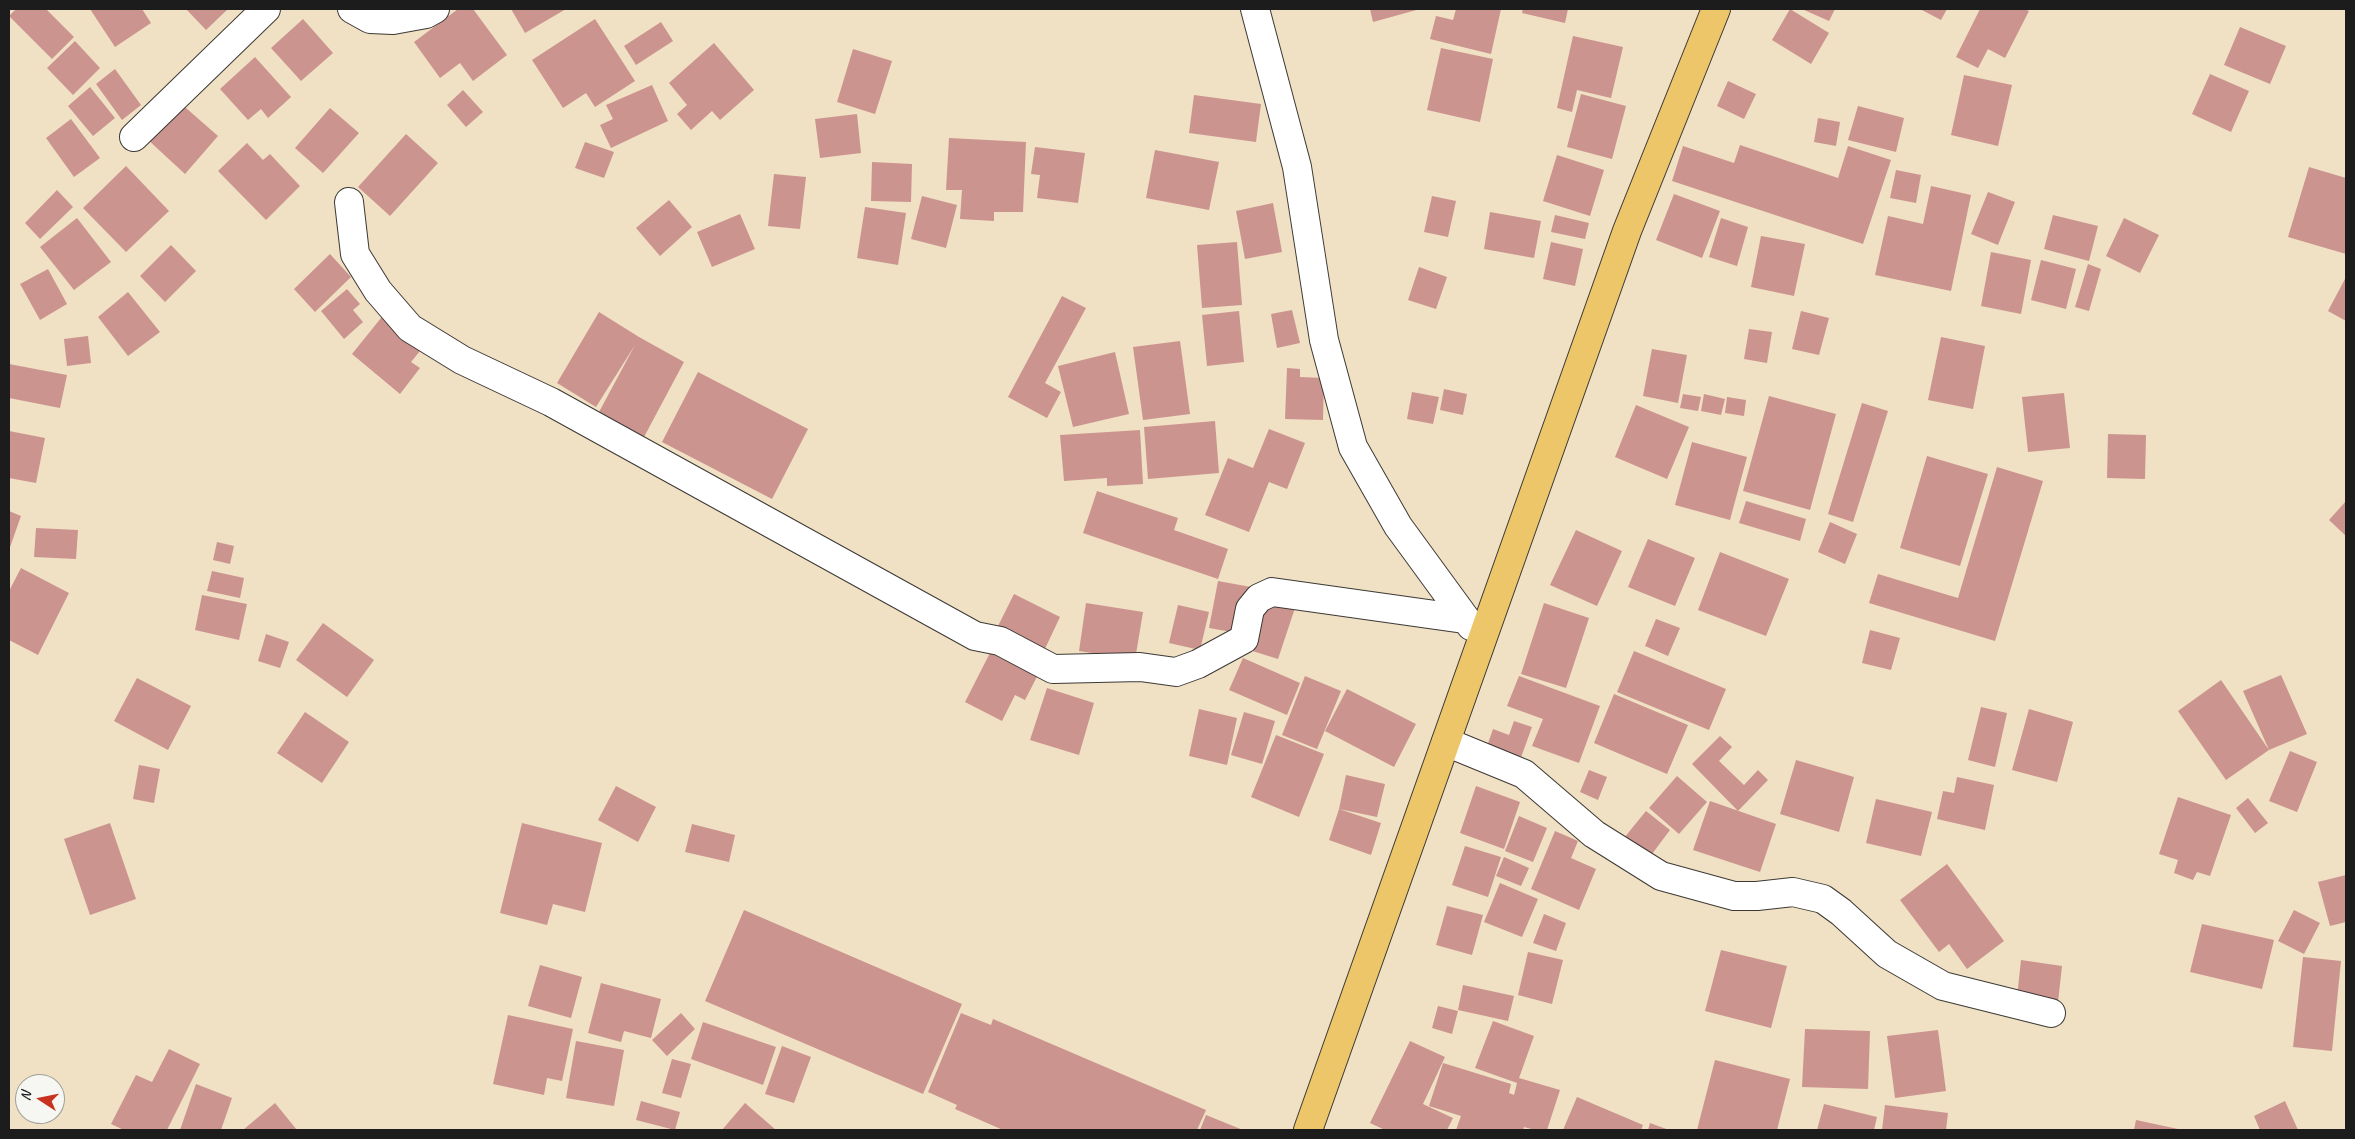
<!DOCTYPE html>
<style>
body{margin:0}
#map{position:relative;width:2355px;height:1139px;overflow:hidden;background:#f0e0c4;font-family:Caveat,sans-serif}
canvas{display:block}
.frame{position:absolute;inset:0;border:10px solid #1c1c1c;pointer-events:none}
.north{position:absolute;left:15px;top:1074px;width:50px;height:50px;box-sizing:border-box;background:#f6f6f2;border:1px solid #9f9f9c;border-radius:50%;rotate:281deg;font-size:14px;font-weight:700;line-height:20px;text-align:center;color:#1c1c1c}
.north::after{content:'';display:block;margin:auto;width:18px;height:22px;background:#c8321e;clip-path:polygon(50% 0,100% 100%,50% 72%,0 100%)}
</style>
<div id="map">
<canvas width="2355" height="1139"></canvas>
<div class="frame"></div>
<div class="north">N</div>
</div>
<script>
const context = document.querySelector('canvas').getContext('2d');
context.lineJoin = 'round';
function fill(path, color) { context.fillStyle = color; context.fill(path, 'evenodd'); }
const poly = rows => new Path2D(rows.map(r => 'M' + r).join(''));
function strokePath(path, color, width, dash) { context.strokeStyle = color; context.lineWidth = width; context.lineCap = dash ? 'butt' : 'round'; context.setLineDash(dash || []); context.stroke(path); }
const building = poly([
 [16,9,46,9,74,37,52,59,9,16],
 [90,9,142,9,151,23,115,47],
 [186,9,228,9,206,30],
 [458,9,473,9,507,55,473,81,460,63,440,78,414,42],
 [511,9,566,9,525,33],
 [1370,9,1420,9,1373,22],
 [1456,9,1501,9,1491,54,1430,39,1436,16,1453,20],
 [1523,9,1568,9,1565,23,1522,13],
 [1790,9,1829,33,1811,64,1772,40],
 [1802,9,1835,9,1829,21],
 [1920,9,1947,9,1941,20],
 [1980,9,2024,9,2029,11,2005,58,1988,49,1978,68,1956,57],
 [303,19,333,53,301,81,271,48],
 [595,19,635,81,595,107,586,93,563,108,532,60],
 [661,22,673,41,636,65,624,46],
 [2240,27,2286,46,2270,84,2224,65],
 [1573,36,1623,47,1611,98,1577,90,1572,112,1557,108],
 [75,41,100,68,73,95,47,68],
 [714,43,754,90,720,120,712,111,691,130,677,114,687,105,669,83],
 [1441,48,1493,59,1480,122,1427,110],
 [853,49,892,61,875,114,837,102],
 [255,57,291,97,268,118,261,109,248,120,220,89],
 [115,69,141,105,122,120,96,84],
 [2210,74,2249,91,2231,132,2192,114],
 [1964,75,2012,85,1998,146,1951,135],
 [1728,81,1756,94,1744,119,1717,106],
 [652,85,668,121,611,148,600,125,613,119,606,105],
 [90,87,115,118,93,136,68,106],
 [463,90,483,112,466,127,447,105],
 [1581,94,1626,106,1612,159,1567,147],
 [1194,95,1261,104,1256,142,1189,133],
 [178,101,218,136,185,174,146,138],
 [1858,106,1904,118,1896,152,1848,140],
 [330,108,359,133,323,173,295,148],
 [857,114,861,153,820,158,815,119],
 [1818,118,1840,122,1836,146,1814,142],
 [71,119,100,158,74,177,46,138],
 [406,134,438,163,390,216,358,187],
 [949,138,1026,142,1023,212,994,212,994,221,960,219,962,190,946,190],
 [585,142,614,152,604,178,575,168],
 [247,143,263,160,270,154,300,186,266,220,218,171],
 [1740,145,1838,178,1848,146,1891,160,1863,244,1672,181,1683,146,1734,163],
 [1035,147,1085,153,1078,203,1037,198,1040,175,1031,174],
 [1155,150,1219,162,1209,210,1146,198],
 [1557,155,1604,170,1590,216,1543,201],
 [872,162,912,164,911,202,871,201],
 [126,166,169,211,126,252,83,208],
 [2309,167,2346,178,2346,254,2288,237],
 [1896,170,1921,175,1916,203,1890,198],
 [774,174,806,177,800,229,768,226],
 [1931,186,1971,195,1951,291,1875,275,1888,216,1923,224],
 [57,190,73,207,40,239,25,223],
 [1988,192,2015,202,1998,245,1971,234],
 [1674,194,1720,211,1702,258,1656,240],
 [922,196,957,205,946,248,911,239],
 [1432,196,1456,201,1448,237,1424,232],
 [669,200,692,227,660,256,636,228],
 [1273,203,1282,252,1245,259,1236,211],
 [865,207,906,213,898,265,857,258],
 [1490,212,1541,221,1534,258,1484,249],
 [740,214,755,249,712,267,697,232],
 [1555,215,1589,223,1585,239,1551,232],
 [2053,215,2098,226,2089,261,2044,249],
 [77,218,111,262,74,290,40,247],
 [1721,218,1748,227,1737,266,1709,257],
 [2124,218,2159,235,2140,273,2106,256],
 [1761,236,1805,244,1794,296,1751,287],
 [1237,242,1242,305,1202,308,1197,245],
 [1551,242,1583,249,1575,286,1543,279],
 [171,245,196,271,165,302,140,276],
 [1991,252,2031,260,2021,314,1981,306],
 [330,254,351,277,315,312,294,289],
 [2041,260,2076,269,2066,309,2031,300],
 [2088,264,2101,269,2089,311,2075,307],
 [1419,267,1447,277,1436,309,1408,300],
 [48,269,67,304,40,320,20,284],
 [2346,277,2346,321,2328,311],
 [347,289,360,304,353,310,363,322,344,339,321,311],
 [128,292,160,332,128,356,98,317],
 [1062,296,1086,308,1045,383,1061,392,1047,418,1008,397],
 [1292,310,1300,343,1277,348,1271,314],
 [1239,311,1244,362,1207,366,1202,315],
 [1801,311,1829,318,1819,355,1792,349],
 [599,312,639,337,684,362,644,437,599,412,635,345,596,407,557,383],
 [385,313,424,346,411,362,420,368,400,394,352,354],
 [1749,329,1772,332,1767,363,1744,359],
 [88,336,91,363,67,366,64,339],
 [1941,337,1985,346,1973,409,1928,400],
 [1180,341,1190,414,1143,420,1133,347],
 [1652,349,1687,355,1678,403,1643,396],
 [1115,352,1129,414,1073,427,1058,366],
 [9,364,67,375,60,408,9,398],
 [1287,368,1300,369,1300,377,1324,378,1323,420,1285,419],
 [698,372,808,429,772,499,662,442],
 [1444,389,1467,394,1463,415,1440,410],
 [1412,392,1439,397,1433,424,1407,419],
 [2064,393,2070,448,2028,452,2022,397],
 [1683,394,1701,397,1698,411,1680,408],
 [1704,394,1725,399,1721,415,1701,411],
 [1769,396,1836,414,1810,510,1743,491],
 [1727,397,1746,400,1744,416,1725,413],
 [1862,403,1888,411,1853,522,1828,514],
 [1636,405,1689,427,1667,479,1615,457],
 [1215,421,1219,473,1148,479,1144,427],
 [1269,429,1305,443,1287,489,1269,482,1249,532,1205,515,1228,458,1253,468],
 [1140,430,1143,484,1107,486,1107,478,1064,481,1060,435],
 [9,431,45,438,36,483,9,478],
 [2108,434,2146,435,2145,479,2107,478],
 [1692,442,1747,457,1730,520,1675,505],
 [1927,456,1988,474,1960,566,1900,548],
 [1997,467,2043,481,1995,641,1869,603,1878,574,1958,598],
 [1097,491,1178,518,1174,530,1228,549,1218,579,1083,533],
 [1746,501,1806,519,1800,541,1739,523],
 [2346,501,2346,536,2329,520],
 [9,511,21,516,9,550],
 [1830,522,1857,534,1845,564,1818,552],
 [36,528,78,530,76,559,34,557],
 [1576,530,1622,551,1597,606,1550,585],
 [1648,539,1695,558,1675,606,1628,587],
 [217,542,234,546,230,564,213,560],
 [1720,552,1789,579,1766,636,1698,610],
 [21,568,69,593,38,655,9,640,9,591],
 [212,571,244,578,240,598,207,591],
 [1218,581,1251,587,1243,634,1209,628],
 [1014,594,1060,617,1043,653,996,630],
 [202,595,247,604,239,640,195,630],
 [1263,598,1295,608,1278,659,1246,649],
 [1086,603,1143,612,1135,660,1079,651],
 [1544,603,1589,618,1566,688,1521,674],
 [1178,605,1209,612,1200,650,1169,643],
 [1656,619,1680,628,1668,656,1645,646],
 [323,623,374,660,347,697,296,660],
 [1870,630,1900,638,1891,670,1862,663],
 [266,634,289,642,280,668,258,661],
 [994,645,1041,669,1025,700,1015,695,1002,721,965,702],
 [1634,651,1726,689,1709,730,1617,692],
 [1243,658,1300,683,1287,715,1229,690],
 [2281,675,2307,734,2269,750,2243,691],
 [1305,676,1341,691,1317,749,1282,735],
 [1519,676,1600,706,1579,763,1532,746,1543,719,1507,706],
 [137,678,191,706,168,750,114,721],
 [2221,680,2269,750,2226,780,2178,711],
 [1047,688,1094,703,1079,755,1030,740],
 [1347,689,1416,724,1394,767,1325,731],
 [1614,694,1688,725,1667,774,1594,743],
 [1981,707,2007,713,1995,767,1968,760],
 [1199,709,1237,718,1227,765,1189,756],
 [2029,709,2073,722,2057,782,2012,770],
 [305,712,349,742,322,783,277,753],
 [1244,712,1275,721,1262,764,1231,755],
 [1514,721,1532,727,1519,763,1486,749,1493,729,1509,735],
 [1276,735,1324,754,1299,817,1251,797],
 [1720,736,1732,747,1719,761,1744,785,1758,770,1768,780,1738,811,1692,764],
 [2290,751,2317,762,2297,812,2269,801],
 [1796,760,1854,777,1839,832,1780,814],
 [139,765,160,769,154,803,133,799],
 [1589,770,1607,777,1598,800,1580,792],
 [1346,775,1385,784,1377,817,1339,809,1381,823,1371,855,1329,840,1339,809],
 [1677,776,1707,802,1679,834,1649,808],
 [1957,777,1994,785,1985,830,1937,819,1943,791,1954,793],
 [616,786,656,807,638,842,598,820],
 [1476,786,1520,802,1504,849,1460,833],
 [2178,797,2231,815,2210,876,2197,872,2193,880,2174,873,2178,860,2159,854],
 [2248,798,2268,823,2255,833,2236,808],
 [1876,799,1932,812,1921,856,1866,843],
 [1710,801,1776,824,1760,872,1693,850],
 [1646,811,1670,830,1649,858,1624,838],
 [1519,816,1547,828,1533,862,1505,851],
 [110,823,136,899,90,915,64,839],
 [522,823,602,843,585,912,553,904,547,925,500,913],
 [692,824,735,835,729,862,685,852],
 [1555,831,1578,841,1571,858,1596,869,1579,910,1531,889],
 [1465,846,1501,857,1488,897,1452,885],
 [1504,857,1529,868,1521,886,1496,876],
 [1947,864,2004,941,1967,969,1949,944,1939,952,1900,900],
 [2346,875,2346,922,2330,926,2318,882],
 [1500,883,1538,899,1522,937,1484,922],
 [1447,906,1483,915,1472,955,1436,945],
 [744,910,962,1004,923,1094,705,1001],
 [2294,910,2320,923,2304,954,2278,941],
 [1544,914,1566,923,1556,951,1533,943],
 [2202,924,2274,940,2262,989,2190,972],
 [1721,950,1787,966,1771,1028,1705,1011],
 [1528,952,1563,960,1552,1004,1518,995],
 [2303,957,2341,961,2332,1051,2293,1047],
 [2021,960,2062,966,2058,1002,2017,997],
 [540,965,582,977,571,1018,528,1006],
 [601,983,661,999,651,1038,624,1031,621,1042,588,1033],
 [1463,985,1514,996,1508,1021,1458,1010],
 [1438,1006,1458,1011,1452,1034,1432,1028],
 [681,1013,695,1029,667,1056,652,1040],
 [961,1013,991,1025,993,1019,1206,1110,1197,1130,1003,1130,955,1109,957,1105,928,1092],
 [508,1015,573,1029,562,1081,547,1078,544,1095,493,1084],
 [1493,1021,1534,1036,1519,1078,1560,1090,1547,1130,1535,1130,1524,1127,1523,1130,1456,1130,1461,1116,1429,1106,1443,1063,1511,1084,1509,1093,1514,1095,1517,1083,1475,1068],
 [703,1022,776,1047,763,1085,691,1059],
 [1805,1029,1870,1031,1868,1089,1802,1087],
 [1938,1030,1946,1091,1895,1098,1887,1036],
 [576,1041,624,1050,614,1106,566,1098],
 [1410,1041,1445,1057,1423,1104,1453,1118,1447,1130,1385,1130,1370,1123],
 [782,1046,811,1057,794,1103,765,1094],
 [169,1049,200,1064,167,1130,124,1130,111,1124,136,1075,152,1082],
 [672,1059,691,1064,681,1098,662,1093],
 [1715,1060,1790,1079,1777,1130,1697,1130],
 [196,1084,232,1098,221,1130,180,1130],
 [1577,1097,1643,1125,1641,1130,1563,1130],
 [641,1101,680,1112,675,1130,636,1120],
 [2285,1101,2298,1130,2260,1130,2254,1116],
 [275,1103,297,1130,243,1130],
 [745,1103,776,1130,722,1130],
 [1824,1104,1877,1117,1874,1130,1817,1130],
 [1885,1105,1948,1113,1946,1130,1882,1130],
 [1206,1115,1243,1130,1200,1130],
 [2136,1120,2178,1129,2178,1130,2134,1130],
 [1650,1123,1669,1130,1648,1130]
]);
const street = poly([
 [352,9,370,19,393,20,426,14,435,9],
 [1255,9,1297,167,1324,340,1353,447,1398,526,1471,626],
 [134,137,266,9],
 [349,202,355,254,378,291,410,328,462,360,551,402,975,636,1000,641,1053,669,1140,667,1176,672,1198,664,1244,639,1250,609,1259,598,1272,592,1464,619],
 [1446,742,1524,774,1594,834,1661,876,1734,896,1757,896,1793,892,1823,899,1841,912,1887,954,1943,986,2051,1013]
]);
const primary = poly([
 [1308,1130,1627,231,1716,9]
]);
fill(building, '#cc948f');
strokePath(street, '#3c3935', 30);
strokePath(primary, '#3c3935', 30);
strokePath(street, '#fff', 28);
strokePath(primary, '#ecc669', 28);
</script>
